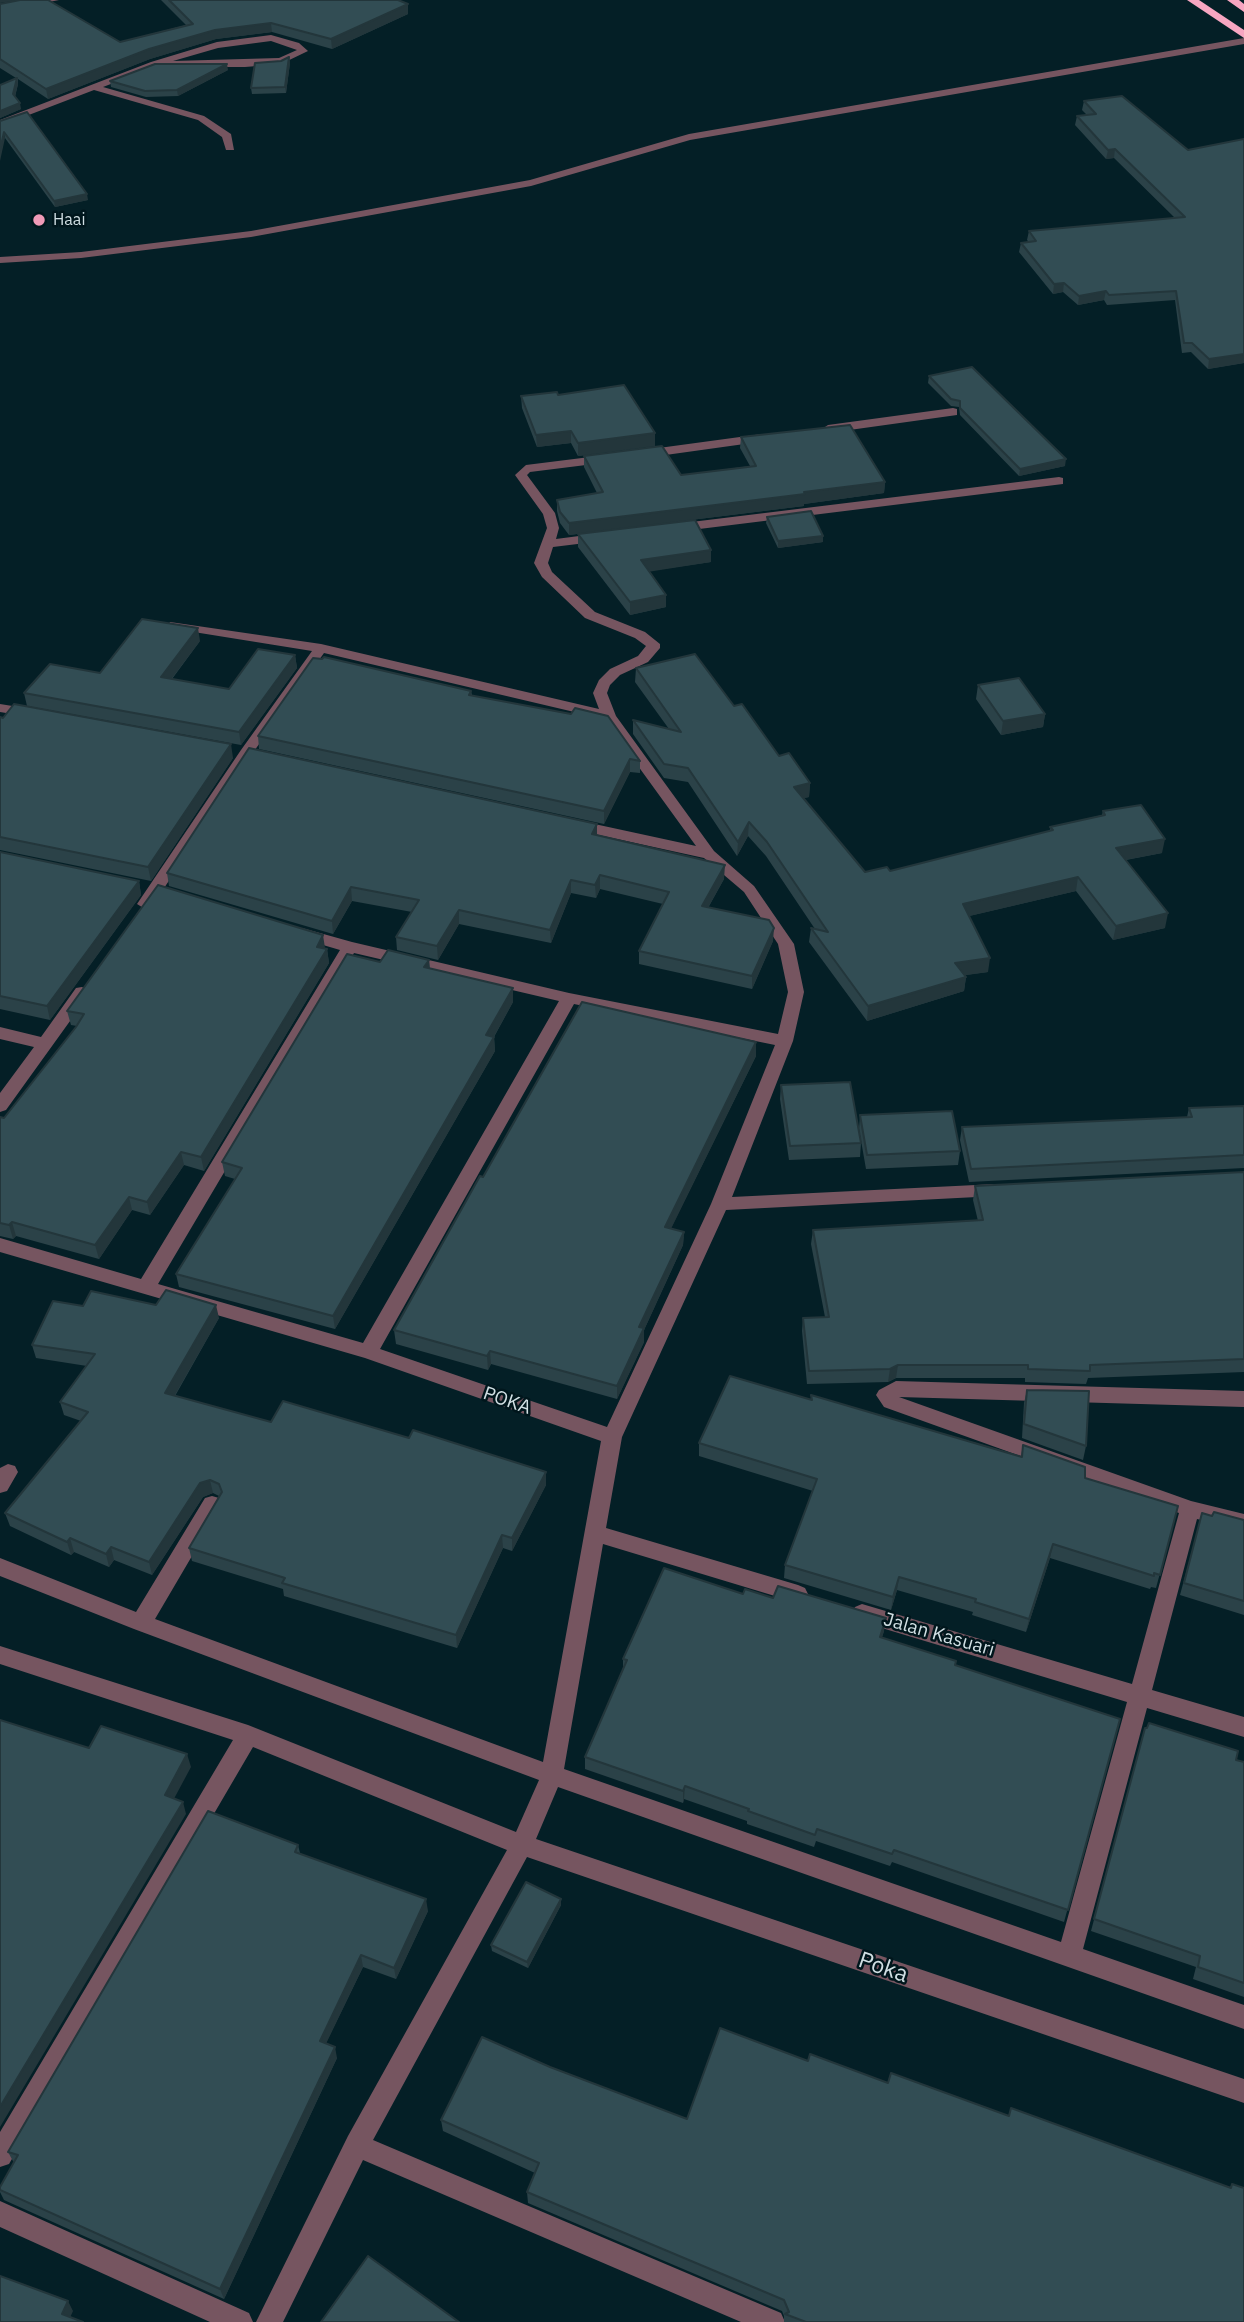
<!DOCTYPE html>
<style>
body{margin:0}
canvas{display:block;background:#041f26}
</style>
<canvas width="1244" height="2322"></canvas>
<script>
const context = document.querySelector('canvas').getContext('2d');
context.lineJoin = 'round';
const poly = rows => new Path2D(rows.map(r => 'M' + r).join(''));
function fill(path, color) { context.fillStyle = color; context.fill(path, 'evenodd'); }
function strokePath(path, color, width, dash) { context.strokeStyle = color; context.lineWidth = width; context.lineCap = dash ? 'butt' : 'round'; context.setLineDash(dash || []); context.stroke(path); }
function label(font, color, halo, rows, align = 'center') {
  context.font = font + ' "IBM Plex Sans",sans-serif'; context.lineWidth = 5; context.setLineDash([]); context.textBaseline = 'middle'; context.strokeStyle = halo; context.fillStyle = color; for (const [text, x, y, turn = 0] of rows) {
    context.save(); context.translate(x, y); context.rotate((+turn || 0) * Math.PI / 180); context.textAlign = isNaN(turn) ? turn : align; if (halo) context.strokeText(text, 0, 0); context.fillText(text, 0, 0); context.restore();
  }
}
const minor = poly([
 [38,0,59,0,0,12,0,6,38,0],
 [271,35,299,43,308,51,281,64,245,67,155,67,103,87,204,116,231,134,234,150,226,150,222,137,198,120,94,90,0,126,0,120,151,62,217,42,271,35],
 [271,41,297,50,279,58,173,61,218,48,271,41],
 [1244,38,1244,44,690,140,531,186,251,237,81,258,0,263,0,257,81,252,251,231,530,180,689,134,1244,38],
 [953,408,957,409,957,415,828,433,822,429,828,425,953,408],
 [762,434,766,435,766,441,644,458,638,454,644,450,762,434],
 [606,455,612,459,610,462,530,472,527,475,555,513,559,528,556,539,602,533,608,537,602,541,553,547,548,563,552,572,595,612,645,632,660,644,660,648,648,662,620,675,610,685,607,693,616,716,714,851,754,886,794,944,804,992,793,1041,732,1197,996,1184,1002,1185,1005,1190,1002,1195,996,1196,726,1210,622,1437,606,1528,798,1585,805,1588,808,1594,805,1600,798,1603,603,1544,564,1769,1061,1942,1127,1702,862,1622,855,1619,852,1613,855,1607,862,1604,1132,1684,1179,1513,884,1407,876,1395,879,1390,896,1381,1244,1391,1244,1407,899,1397,1191,1501,1244,1514,1244,1530,1197,1519,1152,1690,1244,1717,1244,1737,1147,1708,1083,1949,1244,2005,1244,2029,558,1787,536,1839,1244,2079,1244,2103,527,1857,373,2140,781,2313,785,2322,741,2322,363,2160,283,2322,256,2322,348,2136,507,1850,253,1747,9,2164,0,2167,0,2132,233,1740,0,1664,0,1646,248,1725,516,1832,539,1780,134,1629,0,1576,0,1558,136,1612,205,1498,212,1496,219,1498,222,1504,219,1510,155,1619,543,1762,601,1441,365,1358,0,1252,0,1238,141,1279,340,950,296,937,294,933,296,929,302,928,352,942,569,993,778,1034,788,992,778,944,744,892,704,858,576,830,568,825,576,820,696,846,604,719,324,653,252,754,151,908,145,909,137,904,241,750,312,651,175,629,168,625,170,622,321,644,599,709,593,693,599,680,610,669,638,656,646,646,635,638,585,618,542,577,534,563,547,528,543,514,515,475,526,465,606,455],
 [354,953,559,1001,363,1343,158,1284,354,953],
 [574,1004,775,1045,711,1204,607,1427,380,1349,574,1004],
 [1059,477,1063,478,1063,484,675,532,669,528,675,524,1059,477],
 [0,704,31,709,38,713,31,717,0,712,0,704],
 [82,987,90,992,88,996,6,1110,0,1112,0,1093,34,1047,0,1039,0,1027,41,1037,76,988,82,987],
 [8,1464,15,1466,18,1472,7,1491,0,1493,0,1468,8,1464],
 [0,2201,249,2313,253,2322,210,2322,0,2227,0,2201]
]);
const highway = poly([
 [1187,0,1199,0,1244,30,1244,38,1187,0],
 [1227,0,1239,0,1244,4,1244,12,1227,0]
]);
const wall = poly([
 [161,0,398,0,408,4,408,14,332,49,272,32,216,39,150,59,48,99,18,79,18,84,15,97,21,109,0,118,0,85,16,78,0,68,0,4,120,42,186,25],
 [289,57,290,63,286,93,252,94,251,88,281,61],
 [228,70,178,96,146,97,111,87,110,81],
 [1084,101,1188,150,1244,363,1208,369,1191,352,1182,353,1175,300,1107,305,1104,300,1078,305,1063,292,1053,294,1019,252,1021,243,1029,242,1027,240,1029,231,1175,218,1114,158,1106,159,1075,125,1077,116,1087,115,1082,110],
 [0,121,88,200,55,207,5,138],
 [929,376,1065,466,1019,476,960,415,959,407,951,406,928,383],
 [558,395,655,433,655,446,578,456,571,443,537,447,522,408,521,396],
 [741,437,885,482,884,493,804,504,804,506,569,535,560,523,557,511,557,500,597,493,584,467,584,456,681,475,750,466,740,448],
 [767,517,823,542,778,548,766,523],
 [578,534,711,550,711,562,649,571,666,607,630,615,578,547],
 [200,641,172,679,229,689,295,655,297,668,241,745,27,706,24,693,100,673],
 [636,668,734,706,779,756,810,783,809,797,804,798,865,872,890,871,1050,831,1050,827,1102,815,1103,811,1162,853,1126,860,1165,928,1113,940,1076,891,969,916,988,972,965,975,966,977,964,991,867,1021,809,942,811,928,815,929,766,856,748,836,737,856,688,782,664,778,633,734,633,720,669,729,635,682],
 [978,685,1045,714,1043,727,1001,735,976,699],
 [471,691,472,695,640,761,640,773,630,772,604,824,259,749,258,736],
 [0,717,233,758,151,881,0,850],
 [597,836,724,879,708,908,773,941,752,989,639,964,639,951,663,904,600,889,596,898,571,893,551,943,459,924,438,960,397,950,396,937,412,912,352,901,333,934,169,886,167,873],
 [0,852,139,881,141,895,50,1020,0,1009],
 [325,949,327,949,329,963,204,1171,184,1165,150,1215,132,1210,99,1259,16,1236,13,1239,0,1236,0,1117,4,1118,77,1026,71,1025,67,1011],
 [429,960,430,969,513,988,513,1002,494,1037,495,1051,335,1329,179,1287,176,1274,235,1179,225,1176,222,1162,380,962],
 [756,1042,756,1056,671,1228,684,1232,683,1245,644,1330,644,1342,617,1399,491,1364,488,1370,396,1344,394,1330,483,1177],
 [781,1085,861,1143,860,1157,789,1160,780,1099],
 [1244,1106,1244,1168,969,1182,960,1140,962,1127,1187,1117,1189,1108],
 [860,1115,960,1151,958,1165,866,1169,859,1129],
 [1244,1172,1244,1372,1088,1378,1086,1384,1025,1382,1025,1378,896,1378,888,1382,807,1384,802,1331,803,1318,825,1317,811,1244,813,1230,978,1221,973,1200,975,1186],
 [83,1306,219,1318,175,1396,271,1422,409,1438,546,1472,546,1485,512,1551,503,1548,457,1648,284,1596,283,1589,192,1561,189,1548,219,1496,213,1493,203,1497,152,1575,114,1560,109,1567,74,1552,71,1555,10,1526,5,1513,81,1421,64,1415,60,1402,87,1366,36,1358,32,1345],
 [1027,1390,1086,1446,1083,1460,1022,1438,1024,1403],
 [811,1395,1021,1456,1023,1445,1085,1478,1178,1506,1156,1588,1151,1587,1150,1589,1050,1558,1026,1632,972,1615,973,1612,897,1590,891,1610,784,1578,785,1565,813,1491,699,1456,699,1443,811,1400],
 [1202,1513,1212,1516,1244,1520,1244,1615,1180,1595],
 [743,1594,884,1631,882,1637,955,1665,1120,1719,1064,1922,892,1862,890,1866,816,1841,814,1847,747,1824,747,1821,684,1799,683,1803,585,1769,585,1757,623,1670,623,1659],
 [1145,1728,1244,1762,1244,1997,1193,1979,1196,1967,1091,1931],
 [298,1845,300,1853,428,1911,396,1979,363,1967,326,2043,337,2058,224,2299,4,2200,0,2192,0,2187,14,2163,8,2152],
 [561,1899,561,1905,528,1968,492,1951,491,1945],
 [808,2061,1009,2116,1230,2187,1232,2184,1244,2322,784,2322,784,2316,782,2311,528,2203,527,2192,535,2173,443,2131,441,2120,550,2067,687,2119]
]);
const shadedWall = poly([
 [0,0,21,0,0,3],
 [408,4,408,14,332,49,331,39],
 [271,23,272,32,216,39,150,59,48,99,46,89,149,49,215,30],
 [289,57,290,63,286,93,285,87],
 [227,64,228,70,178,96,177,90],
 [17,78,18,84,14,100,13,94],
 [20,103,21,109,0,118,0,111],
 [4,132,5,138,0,161,0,150],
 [1115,149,1114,158,1106,159,1108,150],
 [87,194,88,200,55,207,54,201],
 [1064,283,1063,292,1053,294,1054,284],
 [1106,291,1104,300,1078,305,1079,296],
 [1244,354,1244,363,1208,369,1209,359],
 [571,431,571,443,537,447,536,435],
 [655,433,655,446,578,456,578,443],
 [1066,459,1065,466,1019,476,1020,469],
 [885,482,884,493,804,504,804,506,569,535,569,523],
 [823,536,823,542,778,548,778,541],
 [711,550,711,562,641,573,641,560],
 [666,595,666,607,630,615,630,602],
 [198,628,200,641,163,690,161,677],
 [295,655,297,668,241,745,239,732],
 [1045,714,1043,727,1001,735,1003,721],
 [231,744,233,758,151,881,148,867],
 [630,759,630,772,604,824,604,811],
 [810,783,809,797,793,801,794,787],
 [749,822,748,836,737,856,738,842],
 [597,824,597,837,592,834],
 [1165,839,1162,853,1114,862,1116,848],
 [725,865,724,879,701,920,702,906],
 [600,875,600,889,596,898,595,885],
 [1078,877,1076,891,961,918,963,904],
 [571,880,571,893,551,943,550,930],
 [139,881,141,895,50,1020,47,1006],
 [351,887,352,901,333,934,332,921],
 [459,910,459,924,438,960,437,946],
 [1168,913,1165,928,1113,940,1116,926],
 [774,928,773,941,752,989,752,976],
 [323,935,325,948,317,947],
 [327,949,329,963,204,1171,201,1157],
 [990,958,988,972,953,977,955,963],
 [429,960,430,974,424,967],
 [966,977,964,991,867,1021,868,1006],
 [513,988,513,1002,487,1049,486,1035],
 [494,1037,495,1051,335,1329,333,1316],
 [756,1042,756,1056,665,1241,665,1227],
 [181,1152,184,1165,150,1215,147,1202],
 [129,1197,132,1210,99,1259,95,1245],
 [12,1222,16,1236,13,1239,9,1225],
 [684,1232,683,1245,644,1330,644,1342,617,1399,617,1386,639,1327],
 [216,1305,219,1318,168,1407,165,1393],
 [490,1351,491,1364,488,1370,487,1356],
 [898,1365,896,1378,888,1382,890,1369],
 [546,1472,546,1485,512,1551,512,1538],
 [210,1480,213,1493,203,1497,152,1575,149,1562,200,1483],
 [502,1535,503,1548,457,1648,456,1635],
 [70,1538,74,1552,71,1555,67,1542],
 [1053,1544,1050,1558,1026,1632,1029,1619],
 [111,1547,114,1560,109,1567,106,1554],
 [899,1577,897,1590,891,1610,893,1597],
 [886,1618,884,1631,878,1650,880,1637],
 [187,1754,191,1767,169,1808,165,1795],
 [685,1786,684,1799,683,1803,683,1791],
 [183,1802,186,1814,0,2127,0,2107],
 [426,1899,428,1911,396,1979,394,1968],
 [561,1899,561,1905,528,1968,527,1962],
 [361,1955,363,1967,322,2052,320,2041],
 [335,2047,337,2058,224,2299,220,2289],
 [68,2301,73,2311,68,2322,62,2314]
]);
const building = poly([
 [20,0,48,0,120,42,193,24,169,0,398,0,408,4,331,39,271,23,215,30,149,49,46,89,0,59,0,4,20,0],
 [289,57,285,87,251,88,255,63,281,61,289,57],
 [155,64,227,64,177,90,145,91,110,81,155,64],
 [17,78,13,94,20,103,0,111,0,85,17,78],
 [1122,96,1188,150,1244,139,1244,354,1209,359,1192,343,1184,343,1176,291,1109,295,1106,291,1079,296,1064,283,1054,284,1021,243,1036,241,1029,231,1185,217,1115,149,1108,150,1077,116,1096,114,1084,101,1122,96],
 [27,112,87,194,54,201,4,132,0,150,0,121,27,112],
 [972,367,1066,459,1020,469,960,408,960,401,951,399,929,376,972,367],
 [624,385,655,433,578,443,571,431,536,435,521,396,557,392,558,395,624,385],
 [850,425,885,482,804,492,805,494,569,523,560,512,557,500,603,492,584,456,662,446,681,475,756,466,741,437,850,425],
 [811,511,823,536,778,541,767,517,811,511],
 [695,520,711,550,641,560,666,595,630,602,578,534,695,520],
 [142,619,198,628,161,677,229,689,258,649,295,655,239,732,24,693,50,664,100,673,142,619],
 [695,654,734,706,742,704,779,756,789,753,810,783,794,787,865,872,887,867,890,871,1053,830,1050,827,1105,815,1103,811,1141,805,1165,839,1116,848,1168,913,1116,926,1078,877,963,904,990,958,955,963,966,977,868,1006,811,928,828,932,767,842,749,822,738,842,688,768,664,764,633,720,681,732,636,668,695,654],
 [324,657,471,691,469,695,571,714,575,708,608,716,640,761,630,759,604,811,258,736,313,658,322,659,324,657],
 [1019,678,1045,714,1003,721,978,685,1019,678],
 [14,704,231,744,148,867,0,837,0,717,3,718,14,704],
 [249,748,597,824,592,834,725,865,702,906,769,920,774,928,752,976,639,951,669,892,600,875,595,885,571,880,550,930,459,910,437,946,396,937,419,900,351,887,332,921,167,873,249,748],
 [0,852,139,881,47,1006,0,996,0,852],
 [158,885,323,935,317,947,327,949,201,1157,181,1152,147,1202,129,1197,95,1245,12,1222,9,1225,0,1223,0,1117,4,1118,76,1027,84,1014,67,1011,158,885],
 [388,950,429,960,424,967,513,988,486,1035,494,1037,333,1316,176,1274,242,1168,222,1162,347,954,380,962,388,950],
 [582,1002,756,1042,665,1227,684,1232,639,1327,644,1328,617,1386,490,1351,487,1356,394,1330,480,1176,483,1177,582,1002],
 [850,1082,861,1143,790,1146,781,1085,850,1082],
 [1244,1106,1244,1155,971,1169,962,1127,1192,1117,1189,1108,1244,1106],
 [952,1111,960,1151,867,1155,860,1115,952,1111],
 [1244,1172,1244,1359,1090,1365,1090,1371,1028,1369,1028,1365,898,1365,890,1369,809,1371,803,1318,829,1317,813,1230,983,1220,975,1186,1244,1172],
 [166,1290,216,1305,165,1393,271,1422,283,1401,409,1438,413,1430,546,1472,512,1538,502,1535,456,1635,282,1583,285,1578,189,1548,222,1492,219,1484,210,1480,200,1483,149,1562,111,1547,106,1554,70,1538,67,1542,5,1513,88,1412,60,1402,95,1354,32,1345,53,1301,83,1306,91,1291,156,1305,166,1290],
 [730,1376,812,1400,811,1395,1022,1457,1023,1445,1085,1467,1085,1478,1178,1506,1160,1575,1154,1573,1154,1576,1053,1544,1029,1619,975,1602,976,1599,899,1577,893,1597,785,1565,817,1479,699,1443,730,1376],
 [1027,1390,1089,1391,1086,1446,1024,1424,1027,1390],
 [1214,1512,1244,1520,1244,1601,1184,1583,1202,1513,1212,1516,1214,1512],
 [664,1568,743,1594,745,1589,773,1598,778,1586,886,1618,880,1637,956,1661,955,1665,1120,1719,1068,1910,894,1850,892,1854,817,1829,815,1835,748,1811,749,1809,685,1786,683,1791,585,1757,627,1660,623,1659,664,1568],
 [0,1720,89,1748,101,1726,187,1754,165,1795,183,1802,0,2107,0,1720],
 [1149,1723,1238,1751,1236,1760,1244,1762,1244,1983,1198,1967,1200,1956,1094,1919,1145,1728,1147,1728,1149,1723],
 [208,1811,298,1845,295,1852,426,1899,394,1968,361,1955,320,2041,335,2047,220,2289,0,2190,0,2187,18,2155,8,2152,208,1811],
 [526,1882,561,1899,527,1962,491,1945,526,1882],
 [720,2028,808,2061,810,2054,888,2083,891,2073,1009,2116,1011,2108,1231,2188,1232,2184,1244,2188,1244,2322,806,2322,785,2314,789,2312,784,2300,527,2192,539,2163,441,2120,482,2037,550,2067,687,2119,720,2028],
 [368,2256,459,2322,321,2322,368,2256],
 [0,2276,68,2301,62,2314,83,2322,0,2322,0,2276]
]);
const markers = [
 [39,220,7,"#f09ab7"]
];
const farPoinames = [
 ["Haai",53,220]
];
const streetNames = [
 ["POKA",507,1401,19],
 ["Jalan Kasuari",939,1635,16]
];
const nearStreetnames = [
 ["Poka",883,1968,19]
];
fill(minor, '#765560');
fill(highway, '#f7a6c1');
fill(wall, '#2b4248');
fill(shadedWall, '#23363b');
fill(building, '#324d54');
strokePath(building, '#23363b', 2);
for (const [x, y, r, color] of markers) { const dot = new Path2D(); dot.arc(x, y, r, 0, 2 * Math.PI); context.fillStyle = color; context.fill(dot); strokePath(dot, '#00161c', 2.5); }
label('16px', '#d0dfe3', '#00161c', farPoinames, 'left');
label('19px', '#d0dfe3', '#00161c', streetNames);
label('23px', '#d0dfe3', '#00161c', nearStreetnames);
</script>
